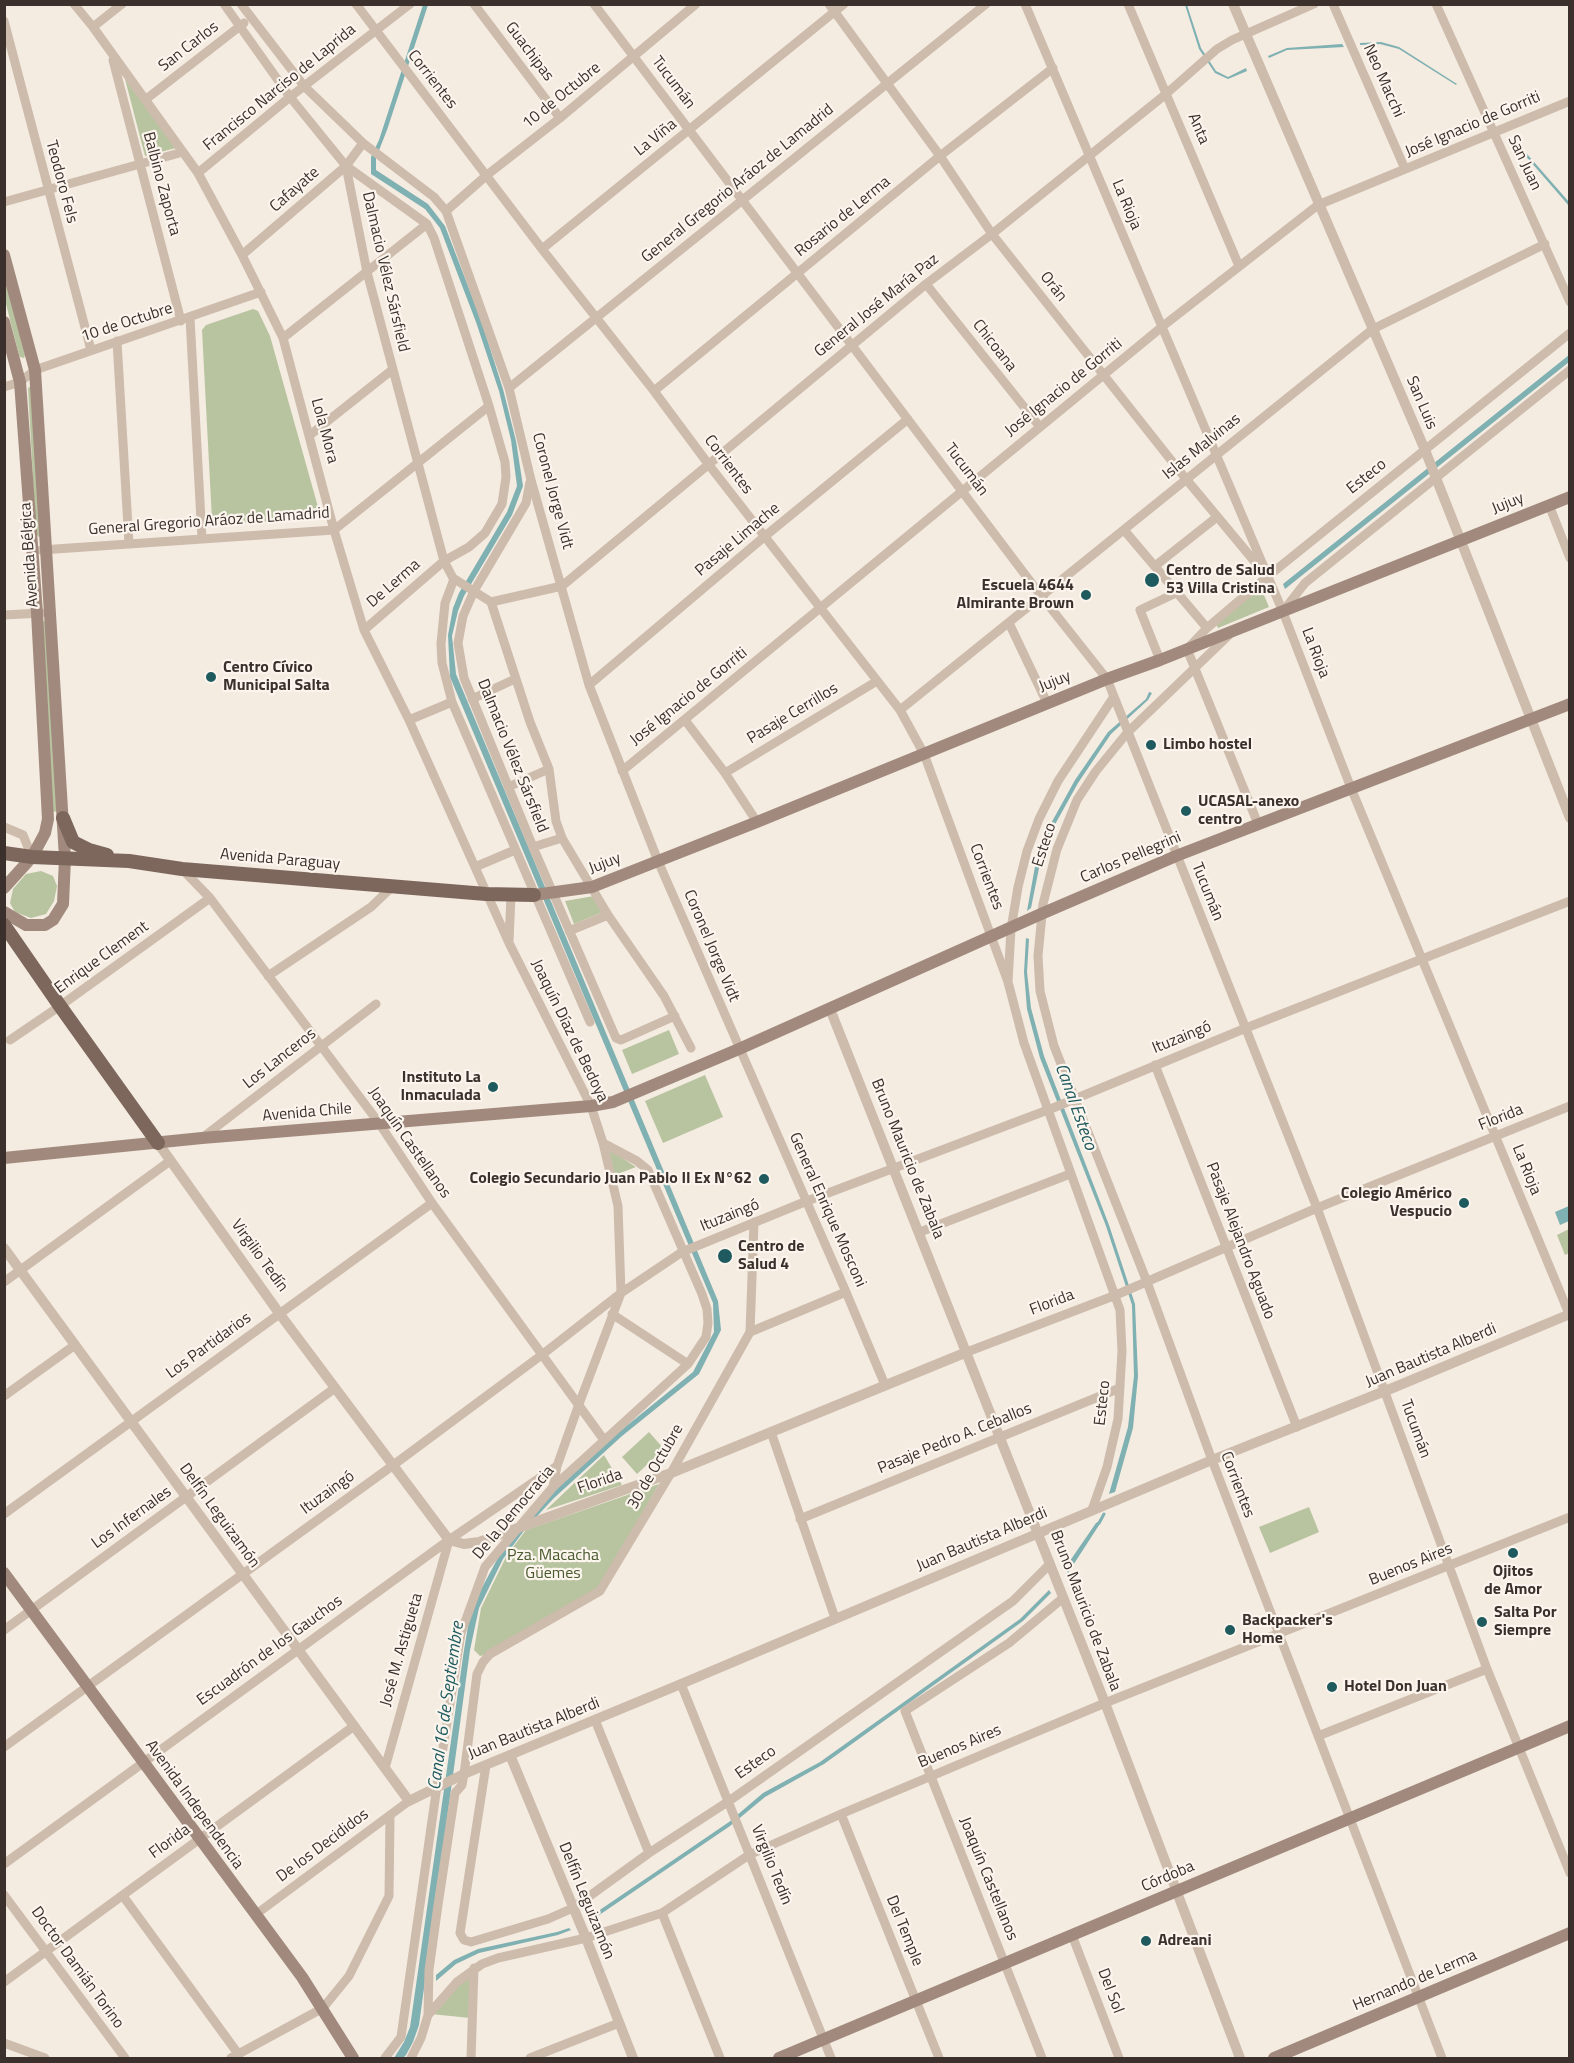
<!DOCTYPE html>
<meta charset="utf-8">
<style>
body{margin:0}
#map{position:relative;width:1574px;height:2063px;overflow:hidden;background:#f4ebe1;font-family:"Titillium Web",sans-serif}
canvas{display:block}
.frame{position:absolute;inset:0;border:6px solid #3b302b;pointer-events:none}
</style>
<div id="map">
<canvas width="1574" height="2063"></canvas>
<div class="frame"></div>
</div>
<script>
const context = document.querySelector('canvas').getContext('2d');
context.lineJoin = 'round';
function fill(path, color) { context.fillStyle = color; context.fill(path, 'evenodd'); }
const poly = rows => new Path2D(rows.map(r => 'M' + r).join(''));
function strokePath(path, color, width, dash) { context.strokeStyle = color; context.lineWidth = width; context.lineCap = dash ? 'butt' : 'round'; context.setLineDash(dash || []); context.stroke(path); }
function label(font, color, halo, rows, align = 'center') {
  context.font = font + ' "Titillium Web",sans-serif'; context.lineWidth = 4.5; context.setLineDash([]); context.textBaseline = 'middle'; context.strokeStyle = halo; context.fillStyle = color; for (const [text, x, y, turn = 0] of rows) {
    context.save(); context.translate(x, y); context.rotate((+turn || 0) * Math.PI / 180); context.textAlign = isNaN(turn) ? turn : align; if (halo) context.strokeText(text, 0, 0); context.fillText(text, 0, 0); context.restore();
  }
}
const green = poly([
 [125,79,176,148,145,156],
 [4,275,25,355,24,358,20,357,19,355,5,300],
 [253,309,258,311,270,336,320,514,316,519,217,524,212,520,202,330,206,325],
 [31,386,41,536,39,537,36,534,28,388],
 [1261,588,1269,607,1218,628,1216,624],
 [44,621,46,622,58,809,55,812,53,811,42,622],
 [41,871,53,876,57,886,54,901,46,914,31,918,15,912,10,903,13,889,26,874],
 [594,896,603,912,574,924,565,901],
 [669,1030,679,1054,632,1074,622,1050],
 [705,1075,723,1117,663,1143,645,1101],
 [607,1148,610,1150,636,1167,615,1175],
 [1569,1229,1569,1253,1565,1255,1557,1235],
 [649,1432,664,1449,637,1474,622,1457],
 [604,1455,622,1485,546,1510],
 [659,1484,600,1588,488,1654,480,1656,474,1650,481,1608,507,1555,526,1530],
 [1309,1507,1319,1532,1270,1553,1259,1527],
 [473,1972,470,2018,431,2014]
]);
const water = poly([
 [423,5,428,5,387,130,376,158,376,170,428,204,445,226,481,320,503,389,516,441,523,486,512,515,464,596,458,611,452,636,456,674,718,1301,721,1330,699,1374,622,1436,554,1498,526,1528,503,1559,479,1608,470,1650,419,2025,413,2042,406,2055,403,2058,394,2058,404,2042,410,2027,464,1650,471,1608,499,1556,549,1496,619,1432,693,1372,714,1332,713,1303,450,677,448,635,453,608,459,593,507,512,517,486,511,440,499,391,476,322,440,228,425,209,371,174,371,157,379,140],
 [1185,5,1187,5,1201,48,1216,71,1228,77,1246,68,1247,71,1228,79,1215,73,1199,49],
 [1381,42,1399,47,1457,84,1456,85,1399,49,1380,44,1360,45,1360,43],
 [1342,44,1344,47,1287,50,1269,58,1268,56,1287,48],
 [1513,138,1569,202,1569,206,1511,139],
 [1569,355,1569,362,1285,589,1283,584],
 [1149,692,1152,693,1148,700,1111,734,1078,783,1053,828,1040,863,1031,908,1027,911,1036,861,1049,827,1075,780,1108,732,1146,699],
 [1026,938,1029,939,1027,972,1031,1008,1044,1056,1109,1225,1135,1304,1138,1376,1133,1428,1115,1492,1109,1494,1128,1427,1134,1376,1132,1305,1106,1226,1040,1058,1027,1009,1024,972],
 [1569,1206,1569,1221,1560,1225,1555,1212],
 [1103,1519,1068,1573,1065,1568,1096,1523],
 [1049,1590,1051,1593,1023,1621,824,1764,765,1797,730,1826,589,1922,588,1918,729,1822,763,1793,820,1762,1020,1619],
 [569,1928,571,1930,558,1935,479,1953,456,1964,436,1981,436,1975,454,1960,478,1949,557,1932]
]);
const stream = poly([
 [1099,1523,1104,1514]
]);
const minor = poly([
 [74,4,93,27,198,173,242,255,283,338,334,530,364,630,409,720,509,943,591,1106,603,1143,618,1206,621,1293,579,1404,557,1466,553,1487],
 [224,4,290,97,346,166,367,272,444,561,453,578,491,602,562,586,926,284,992,234,1166,94,1217,49,1232,40,1314,4],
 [241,4,304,86,363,143,434,197,446,211,509,388,531,480,589,685,658,861,846,1292,885,1385],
 [356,4,542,249,654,391,709,465,900,710,924,754,1008,982],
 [474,4,560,118],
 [594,4,1042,597,1107,679,1317,1208,1487,1669,1570,1873],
 [829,4,940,156,992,234,1186,479,1260,568],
 [1025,4,1283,612,1351,788,1570,1316],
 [1128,4,1239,266],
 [1333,4,1405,169],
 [1436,4,1570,302],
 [4,21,91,350],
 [93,27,122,4],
 [113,60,181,321],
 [145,100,244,23],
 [346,166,427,224,434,238,489,406,505,462,506,477,502,504,485,533,469,547,444,561,364,630],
 [198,173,290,97,410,4],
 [4,202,183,152],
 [446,211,487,175,560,118,696,4],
 [542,249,844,4],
 [242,255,346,166,363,143],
 [926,284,1040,427],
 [190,318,202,539],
 [283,338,427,224],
 [117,341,129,544],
 [4,387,20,382,35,370,261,292],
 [509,388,986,4],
 [654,391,940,156,1053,68],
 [310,435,392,370],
 [530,482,526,503,474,591,463,616,458,643,464,678,533,847,616,1038,621,1040,675,1016],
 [1549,505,1570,558],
 [1124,530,1207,628],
 [41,550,334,530,489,406],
 [1155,566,1217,517],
 [454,579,445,603,441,644,442,663,452,702,590,1022],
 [491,602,530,722,549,769,556,821,562,838,608,915,664,996,691,1048],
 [1284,610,1305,583,1570,370],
 [4,615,42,613],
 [1009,623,1047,703],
 [1229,635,1127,733,1096,771,1077,800,1057,849,1043,904,1038,956,1040,991,1054,1046,1147,1282,1212,1460,1442,2058],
 [1160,660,1140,610,1178,592],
 [589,685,764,537,908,419],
 [472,699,515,679],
 [900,710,1373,329,1545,244],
 [409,720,452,702],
 [685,720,725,773,757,822],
 [622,771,1163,326,1318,205,1570,101],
 [725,773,877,681],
 [508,787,549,769],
 [1258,824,1187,649,1207,628,1267,577,1570,333],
 [4,827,23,835,32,857],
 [533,847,562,838],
 [475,867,515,850],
 [182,869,210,898,379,1123,432,1203,604,1440],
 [569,931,608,915],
 [509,941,511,896],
 [268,976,371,907,393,886],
 [10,1040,60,1006,210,898],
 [1155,1065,1297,1427],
 [202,1138,376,1004],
 [920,1232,1070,1174],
 [4,1282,170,1161],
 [612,1314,688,1364],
 [750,1332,846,1292],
 [967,1352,1116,1295,1317,1208,1570,1106],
 [4,1396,75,1345],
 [771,1432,835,1618],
 [1092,1510,1107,1467,1118,1419,1122,1351,1120,1310,1024,1043,1008,982,1011,929,1018,887,1027,851,1039,819,1058,781,1113,698],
 [4,1514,432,1203],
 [800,1519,1120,1388],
 [4,1630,335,1388],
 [681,1684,831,2058],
 [595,1720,649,1853],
 [1318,1736,1487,1669],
 [4,1747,392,1466,543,1354,621,1293,682,1252,807,1201,1053,1108,1246,1028,1570,901],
 [486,1765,460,1933,464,1940,471,1942,548,1919,573,1908,649,1853,729,1801,1013,1601,1050,1564],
 [385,1768,449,1540],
 [841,1814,939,2058],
 [4,1864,449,1540,557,1466],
 [4,1895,125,2058],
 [123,1896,239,2055],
 [662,1913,720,2058],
 [255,1915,409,1801],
 [1072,1935,1119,2058],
 [4,1982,354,1726],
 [428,2015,429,1970,438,1905,455,1793,462,1785,464,1774,477,1674,483,1662,490,1654,600,1591,671,1473,750,1332,754,1222],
 [4,2043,45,2058],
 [231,2058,323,2008,349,1976,389,1896,390,1815],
 [385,2058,401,2037,437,1786,461,1633,485,1567,553,1487,688,1364,706,1337,708,1323,707,1309,702,1294,648,1170,637,1161,603,1143],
 [411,2058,421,2038,428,2015,457,1982,482,1964,498,1958,586,1938,662,1913,749,1855,841,1814,1105,1703,1570,1517],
 [471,2058,474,1968],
 [530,2058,619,2023],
 [1042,2058,905,1711,1009,1643,1063,1598]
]);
const tertiary = poly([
 [1233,4,1425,450,1570,818],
 [830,1009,1105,1703,1240,2058],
 [158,1143,279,1313,449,1540,464,1544,479,1542,671,1473,967,1352],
 [4,1248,409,1801,464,1774,681,1684,1212,1460,1395,1387,1570,1314],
 [510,1755,586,1938,633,2058]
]);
const secondary = poly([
 [4,255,35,370,65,858,63,904,53,920,45,925,26,925,4,912],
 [4,322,20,382,37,613,48,819,45,833,32,857,4,888],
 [534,895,592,887,757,822,1107,679,1160,660,1570,497],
 [4,1158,202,1138,591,1106,613,1102,739,1049,1041,914,1176,856,1570,704],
 [4,1573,302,1977,353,2058],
 [779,2058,1570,1726],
 [1274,2058,1570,1933]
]);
const primary = poly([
 [63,818,73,842,89,850,107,855],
 [4,853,32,857,129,861,182,869,486,894,534,895],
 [4,925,60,1006,158,1143]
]);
const markers = [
 [1152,580,8,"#1f5a5e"],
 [1086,595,6,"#1f5a5e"],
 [211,677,6,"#1f5a5e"],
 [1151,745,6,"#1f5a5e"],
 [1186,811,6,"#1f5a5e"],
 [493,1087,6,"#1f5a5e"],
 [764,1179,6,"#1f5a5e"],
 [1464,1203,6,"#1f5a5e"],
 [725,1256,8,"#1f5a5e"],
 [1513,1553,6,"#1f5a5e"],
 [1482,1622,6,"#1f5a5e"],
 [1230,1630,6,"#1f5a5e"],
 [1332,1687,6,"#1f5a5e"],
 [1146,1941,6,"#1f5a5e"]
];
const streetNames = [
 ["San Carlos",189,47,-38],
 ["Guachipas",529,52,53],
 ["Corrientes",432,80,52],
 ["Neo Macchi",1383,81,66],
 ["Tucumán",673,83,53],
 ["Francisco Narciso de Laprida",280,88,-39],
 ["10 de Octubre",562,96,-39],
 ["José Ignacio de Gorriti",1473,125,-23],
 ["Anta",1198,129,67],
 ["La Viña",656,138,-39],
 ["San Juan",1524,163,65],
 ["Teodoro Fels",61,182,75],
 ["Balbino Zaporta",161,184,75],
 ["General Gregorio Aráoz de Lamadrid",738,184,-39],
 ["Cafayate",295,190,-41],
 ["La Rioja",1126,205,67],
 ["Rosario de Lerma",843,217,-39],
 ["Dalmacio Vélez Sársfield",385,272,77],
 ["Orán",1053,287,52],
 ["General José María Paz",877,306,-39],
 ["10 de Octubre",127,323,-18],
 ["Chicoana",994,346,52],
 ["José Ignacio de Gorriti",1064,388,-39],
 ["San Luis",1421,403,67],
 ["Lola Mora",324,431,75],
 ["Islas Malvinas",1202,447,-39],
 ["Corrientes",728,465,53],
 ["Tucumán",966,470,53],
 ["Esteco",1367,477,-39],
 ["Coronel Jorge Vidt",552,491,75],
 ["Jujuy",1508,504,-22],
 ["General Gregorio Aráoz de Lamadrid",209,522,-4],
 ["Pasaje Limache",738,540,-40],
 ["Avenida Bélgica",30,555,-94],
 ["De Lerma",394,584,-41],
 ["La Rioja",1315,653,69],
 ["Jujuy",1055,682,-22],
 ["José Ignacio de Gorriti",689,697,-39],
 ["Pasaje Cerrillos",793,714,-31],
 ["Dalmacio Vélez Sársfield",512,756,68],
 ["Esteco",1045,845,-72],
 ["Carlos Pellegrini",1131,858,-23],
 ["Avenida Paraguay",280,860,5],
 ["Jujuy",605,864,-21],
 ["Corrientes",986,877,69],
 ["Tucumán",1207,892,68],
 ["Coronel Jorge Vidt",711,946,67],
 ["Enrique Clement",102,958,-36],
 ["Joaquín Díaz de Bedoya",569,1031,64],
 ["Ituzaingó",1182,1038,-22],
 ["Los Lanceros",280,1059,-38],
 ["Avenida Chile",307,1113,-5],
 ["Florida",1501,1118,-22],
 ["Joaquín Castellanos",409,1143,55],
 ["Bruno Mauricio de Zabala",907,1159,68],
 ["La Rioja",1526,1170,68],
 ["General Enrique Mosconi",827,1210,66],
 ["Ituzaingó",730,1216,-22],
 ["Pasaje Alejandro Aguado",1240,1241,69],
 ["Virgilio Tedín",259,1256,54],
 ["Florida",1052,1303,-21],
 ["Los Partidarios",209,1346,-36],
 ["Juan Bautista Alberdi",1431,1356,-23],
 ["Esteco",1103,1403,-84],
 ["Tucumán",1415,1429,70],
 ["Pasaje Pedro A. Ceballos",955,1439,-22],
 ["30 de Octubre",656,1467,-60],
 ["Florida",600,1482,-19],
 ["Corrientes",1237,1485,69],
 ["Ituzaingó",328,1493,-36],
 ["De la Democracia",514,1513,-50],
 ["Delfín Leguizamón",219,1516,54],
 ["Los Infernales",132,1518,-36],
 ["Juan Bautista Alberdi",982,1540,-23],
 ["Buenos Aires",1411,1565,-22],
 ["Bruno Mauricio de Zabala",1085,1611,69],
 ["José M. Astigueta",402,1650,-74],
 ["Escuadrón de los Gauchos",270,1651,-36],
 ["Juan Bautista Alberdi",534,1729,-22],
 ["Buenos Aires",960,1747,-23],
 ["Esteco",756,1763,-35],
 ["Avenida Independencia",194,1805,54],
 ["Florida",170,1842,-36],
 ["De los Decididos",323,1846,-37],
 ["Virgilio Tedín",771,1865,68],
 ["Córdoba",1168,1877,-23],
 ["Joaquín Castellanos",988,1879,68],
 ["Delfín Leguizamón",586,1901,68],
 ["Del Temple",904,1931,68],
 ["Doctor Damián Torino",77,1968,54],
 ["Hernando de Lerma",1415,1981,-23],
 ["Del Sol",1110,1991,69]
];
const poiNames = [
 ["Centro de Salud",1166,571],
 ["53 Villa Cristina",1166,589],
 ["Escuela 4644",1074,586,"right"],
 ["Almirante Brown",1074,604,"right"],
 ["Centro Cívico",223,668],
 ["Municipal Salta",223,686],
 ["Limbo hostel",1163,745],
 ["UCASAL-anexo",1198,802],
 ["centro",1198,820],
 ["Instituto La",481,1078,"right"],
 ["Inmaculada",481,1096,"right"],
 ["Colegio Secundario Juan Pablo II Ex N°62",752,1179,"right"],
 ["Colegio Américo",1452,1194,"right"],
 ["Vespucio",1452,1212,"right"],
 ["Centro de",738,1247],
 ["Salud 4",738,1265],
 ["Ojitos",1513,1572,"center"],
 ["de Amor",1513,1590,"center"],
 ["Salta Por",1494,1613],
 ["Siempre",1494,1631],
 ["Backpacker's",1242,1621],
 ["Home",1242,1639],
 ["Hotel Don Juan",1344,1687],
 ["Adreani",1158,1941]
];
const parkNames = [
 ["Pza. Macacha",553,1556],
 ["Güemes",553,1574]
];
const waterNames = [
 ["Canal Esteco",1075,1107,70],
 ["Canal 16 de Septiembre",447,1706,-82]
];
fill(green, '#b8c4a0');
fill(water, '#7fb0b2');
strokePath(stream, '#7fb0b2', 3);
strokePath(minor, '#cdbbac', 9);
strokePath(tertiary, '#cdbbac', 10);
strokePath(secondary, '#a18a7d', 12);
strokePath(primary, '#7d675c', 14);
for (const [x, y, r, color] of markers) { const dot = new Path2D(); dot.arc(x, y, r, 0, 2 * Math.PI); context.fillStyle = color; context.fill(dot); strokePath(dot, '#fbf5ee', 2); }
label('16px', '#3b302b', '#fbf5ee', streetNames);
label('bold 16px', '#3b302b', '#fbf5ee', poiNames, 'left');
label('16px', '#4a5a2e', '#fbf5ee', parkNames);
label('italic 18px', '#1f5a5e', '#fbf5ee', waterNames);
</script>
